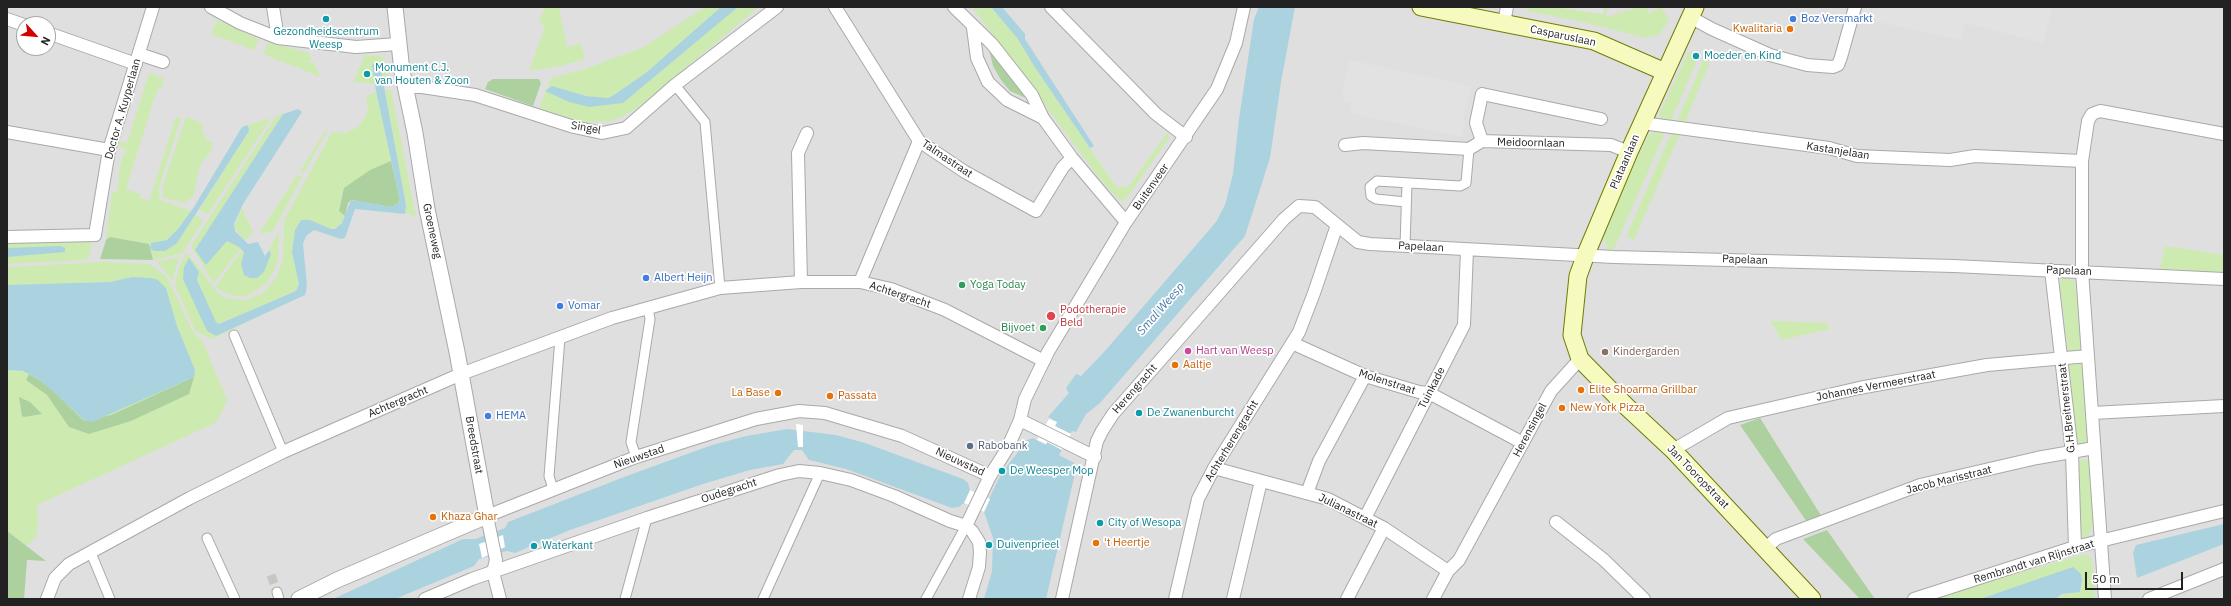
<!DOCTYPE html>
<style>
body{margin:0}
#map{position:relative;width:2231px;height:606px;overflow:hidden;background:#f2efe9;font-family:"IBM Plex Sans",sans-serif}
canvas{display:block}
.frame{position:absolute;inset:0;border:8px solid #222;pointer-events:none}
.north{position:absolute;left:16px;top:16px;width:40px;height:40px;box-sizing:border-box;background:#fff;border:1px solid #a7a7a7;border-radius:50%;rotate:117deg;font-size:11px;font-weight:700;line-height:16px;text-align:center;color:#222}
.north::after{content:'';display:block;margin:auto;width:14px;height:18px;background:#d40000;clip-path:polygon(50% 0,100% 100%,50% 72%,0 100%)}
.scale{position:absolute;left:2085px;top:572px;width:98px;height:18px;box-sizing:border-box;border:2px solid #222;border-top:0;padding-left:5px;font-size:12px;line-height:14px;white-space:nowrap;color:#222;-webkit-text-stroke:3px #fff;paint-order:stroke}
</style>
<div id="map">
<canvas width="2231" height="606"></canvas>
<div class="frame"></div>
<div class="north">N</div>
<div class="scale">50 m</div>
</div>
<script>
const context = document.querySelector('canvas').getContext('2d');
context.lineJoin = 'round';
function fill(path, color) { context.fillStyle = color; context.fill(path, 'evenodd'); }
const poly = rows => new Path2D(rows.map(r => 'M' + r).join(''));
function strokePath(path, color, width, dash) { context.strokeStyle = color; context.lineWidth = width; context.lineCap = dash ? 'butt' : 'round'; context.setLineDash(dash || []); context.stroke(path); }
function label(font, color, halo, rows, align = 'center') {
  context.font = font + ' "IBM Plex Sans",sans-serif'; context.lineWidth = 3.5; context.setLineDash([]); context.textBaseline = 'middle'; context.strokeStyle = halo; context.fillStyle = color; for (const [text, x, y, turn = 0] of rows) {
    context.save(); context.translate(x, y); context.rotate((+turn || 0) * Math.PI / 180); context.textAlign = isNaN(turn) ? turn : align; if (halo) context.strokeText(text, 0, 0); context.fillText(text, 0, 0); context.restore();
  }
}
const residential = poly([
 [7,7,2224,7,2224,599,7,599],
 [24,24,48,24,48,48,24,48]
]);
const grass = poly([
 [545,7,559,7,567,47,581,44,585,59,561,66,529,71,545,26,539,23],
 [705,7,721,7,647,72,614,95,608,98,586,96,552,86,546,91,569,102,623,103,738,7,759,7,640,106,625,115,611,121,584,123,539,108,551,78,585,69,644,47],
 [972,7,991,7,1018,39,1034,66,1117,188,1120,186,1126,188,1131,183,1167,133,1170,137,1126,199,1122,201,1116,197,1100,179],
 [1527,7,1555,7,1602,14,1604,7,1607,7,1606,17,1639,7,1646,7,1649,13,1661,7,1669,20,1659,35,1646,38,1579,21,1527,11],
 [217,20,259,39,254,50,211,34],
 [268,42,309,53,312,59,308,61,310,63,314,62,320,77,263,54],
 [1689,51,1699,56,1671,121,1664,122,1659,115],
 [365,55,381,56,385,60,389,79,383,81,380,65,372,65,375,84,353,82],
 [1704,59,1710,62,1684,125,1679,124,1677,121],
 [149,73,164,78,162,88,159,87,153,102,126,189,141,194,140,198,149,201,176,117,181,118,158,190,161,191,158,199,191,211,174,234,163,242,149,244,110,237,106,240,112,191,117,192,120,165,126,149,117,145,118,141,127,143],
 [385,90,391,90,416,217,406,213,406,205],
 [376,91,391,161,370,170,339,211,345,216,339,226,331,229,310,220,301,220,292,252,299,284,296,291,219,324,216,322,197,280,198,275,189,259,216,336,259,318,213,339,196,332,175,286,178,271,185,254,188,254,218,293,225,298,246,300,261,294,268,288,277,276,283,258,284,220,332,132,346,133,358,127,366,116,368,106,366,97],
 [283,114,195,250,227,241,241,248,215,281,212,281,191,246,276,116],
 [186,117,202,123,202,129,206,140,213,142,211,151,200,165,193,198,187,200,185,203,162,197,164,189,162,188],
 [271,118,208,214,199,210,249,131,248,125],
 [326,130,328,130,304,173,300,171],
 [1659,131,1663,133,1664,135,1614,249,1608,250,1603,236,1624,187,1649,134],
 [1671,133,1680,134,1634,240,1626,237],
 [297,175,302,177,273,231,261,234,260,232],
 [242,208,253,232,245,241,234,227],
 [196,214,203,221,181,254,153,260,150,248,154,251,165,251,177,243],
 [279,230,278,262,268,282,256,291,246,296,234,296,221,291,216,286,243,249,244,252,242,271,247,277,271,254,269,250],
 [91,239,90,255,86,260,7,264,7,241],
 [2165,246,2224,255,2224,272,2160,269],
 [180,257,176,267,173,281,157,262],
 [103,262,149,264,167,277,193,332,199,339,201,338,227,399,226,404,215,423,37,505,38,527,36,537,27,546,7,531,7,370,173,387,177,326,166,288,132,277,110,282,7,285,7,267],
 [2062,277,2075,281,2082,351,2068,353,2060,284],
 [1771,321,1828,323,1829,329,1781,340],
 [2083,364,2089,443,2078,445,2075,442,2068,365],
 [2090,459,2093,524,2089,535,2082,539,2076,461],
 [2081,555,2087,555,2092,559,2095,599,2055,599,2082,587,2081,574,2002,591,1980,599,1931,599]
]);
const forest = poly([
 [989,49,1028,99,1010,91,1001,80,993,66],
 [493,79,539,79,541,83,533,106,485,89,488,82],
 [391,161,400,200,398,203,392,207,351,200,348,203,345,216,339,211,344,188,370,170],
 [110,237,149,244,153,260,100,259,106,240],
 [29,374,45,383,84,421,111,415,194,377,189,394,131,421,89,434,69,427,47,395,26,380],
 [19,397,30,402,42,414,24,417,22,416],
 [1760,418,1822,517,1807,522,1740,425],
 [1827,530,1875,599,1860,599,1803,539],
 [7,531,46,561,27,560,24,599,7,599]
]);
const parking = poly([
 [225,7,268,7,270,31],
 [1555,7,1604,7,1603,14],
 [1863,7,2052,7,2043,43,1965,23,1961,40,1860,18],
 [1350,60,1471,86,1463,120,1466,121,1462,137,1350,113,1352,102,1344,101,1343,91]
]);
const water = poly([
 [721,7,738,7,623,103,589,107,569,102,545,91,552,86,586,96,608,98,614,95,647,72],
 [991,7,1002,7,1025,34,1025,39,1094,146,1090,148,1034,66,1018,39],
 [1259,7,1295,7,1281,82,1270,158,1245,236,1100,403,1086,414,1076,432,1072,431,1059,455,1074,463,1076,469,1046,599,984,599,992,571,993,538,984,512,964,503,959,507,952,508,846,469,809,460,802,450,794,450,783,464,750,470,703,484,570,530,515,553,507,551,479,559,474,566,395,599,333,599,463,539,475,539,505,528,508,522,624,477,712,445,746,436,787,429,836,435,865,443,963,479,968,483,970,490,989,499,1001,474,1027,440,1033,438,1046,445,1057,422,1048,417,1069,393,1066,388,1076,374,1081,376,1105,351,1216,222,1225,205,1233,174,1239,119,1254,19],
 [376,62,380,65,406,205,405,214,355,209,345,238,341,239,314,230,306,236,303,244,307,286,305,295,216,336,207,331,183,279,184,267,189,258,199,272,197,280,216,322,219,324,296,291,299,284,292,252,295,230,301,220,310,220,331,229,335,229,342,223,351,200,392,207,400,201,376,91,372,65],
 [298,109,302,112,243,204,234,224,235,231,248,244,258,242,265,256,269,250,271,254,264,272,257,278,250,278,244,275,241,264,244,252,239,247,227,241,206,265,195,250,283,114],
 [248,125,249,131,177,243,165,251,154,251,150,248,151,243,167,240,178,229,194,207,242,127],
 [60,246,65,248,65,252,7,257,7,248],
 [132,277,151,278,158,280,166,288,177,326,195,370,194,377,92,422,85,421,54,392,35,377,23,371,7,370,7,285,110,282],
 [2224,524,2224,544,2137,578,2133,553,2136,545],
 [2073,567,2081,574,2082,580,2080,592,2062,594,2055,599,1980,599]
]);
const pier = poly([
 [1049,419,1057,422,1055,426,1071,434,1062,450,1047,442,1046,444,1037,440],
 [796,424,803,425,803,447,798,447],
 [970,490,990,499,984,512,964,503],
 [503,535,505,547,482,558,479,544]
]);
const pedestrianTunnel = poly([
 [271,575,277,592]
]);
const pedestrian = poly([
 [675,85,705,122,720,288],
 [1406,202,1376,199,1371,196,1370,187,1377,181,1460,186,1466,183,1469,149],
 [1405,246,1407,184],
 [234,335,283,452],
 [636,457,631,442,650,319,648,308],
 [553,489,549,476,560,338],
 [207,538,235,599],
 [91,553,110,599],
 [277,592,279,599],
 [625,599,647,518],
 [763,599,820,473],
 [926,599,966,526]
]);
const minor = poly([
 [211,7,240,23,278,38,356,47,398,44],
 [273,7,278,38],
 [835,7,919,141,965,172,1036,211,1063,167,1072,158],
 [954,7,992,44,1032,95,1043,118,1072,158,1126,222],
 [1051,7,1156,114,1186,137],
 [1690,17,1712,29,1770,55,1807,65,1833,67,1838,65,1841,57,1855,7],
 [7,19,24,25],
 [1504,23,1507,7],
 [973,28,977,58,988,82,1007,100,1043,118],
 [48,33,136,64],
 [139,54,163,62],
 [406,87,422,87,475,95,574,127,602,133,626,128,675,85,777,7],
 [1642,123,1829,148,1857,156,1950,160,1975,156,2082,161],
 [7,132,109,150],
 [1482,141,1476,123,1482,94,1601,119],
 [1482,141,1611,145,1629,152],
 [1345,145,1363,143,1469,149,1482,141],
 [7,237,95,235,109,150,153,7],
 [2051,270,2072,453,2075,547],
 [801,282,798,153,807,133],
 [860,282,919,141],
 [1292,343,1365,376,1419,392,1429,393,1523,443],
 [2092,413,2224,406],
 [1020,420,1095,457],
 [1673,450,1728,418,1859,388,1987,365,2088,356],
 [1214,468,1328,499,1384,528,1448,571],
 [1307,493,1319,461,1365,376],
 [1365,518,1464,325,1467,250],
 [1556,522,1604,560,1644,599],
 [966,526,990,476,1007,449,1020,420,1025,399,1048,352,1126,222,1217,89,1236,43,1244,7],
 [1766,548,1776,539,1920,485,2037,458,2094,448],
 [47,599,55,578,69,564,190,498,283,452,461,374,612,318,720,288,801,282,860,282,891,289,945,310,1044,361],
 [425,599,472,579,647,518,780,475,799,471,820,473,851,480,894,496,950,521,966,526,972,531,979,542,980,552,979,567,969,599],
 [500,599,493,572,496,560,487,516,636,457,756,419,799,411,825,413,902,436,990,476],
 [1062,599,1097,441,1102,431,1113,414,1284,219,1299,206,1315,207,1358,242,1370,244,1614,257,1954,266,2224,279],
 [1175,599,1198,499,1214,468,1299,332,1314,293,1337,225],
 [1233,599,1261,481],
 [1347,599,1384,528],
 [1433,599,1448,571,1459,560,1551,391,1580,359],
 [1914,599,2075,547,2224,511],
 [2105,599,2082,271,2082,161,2088,121,2092,114,2100,111,2224,134],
 [2149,599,2224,569]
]);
const tertiary = poly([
 [299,599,337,580,487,516,457,352,427,209,415,133,402,71,395,7]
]);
const secondary = poly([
 [1421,7,1594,41,1665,72],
 [1695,7,1629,152,1586,254,1578,276,1572,335,1580,359,1627,407,1673,450,1812,599]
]);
const markers = [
 [326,19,4,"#0f9aa8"],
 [1793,19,4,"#3f7fe0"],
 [1790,29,4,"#e8710a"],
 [1696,56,4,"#0f9aa8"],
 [367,74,4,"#0f9aa8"],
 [646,278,4,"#3f7fe0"],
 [962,285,4,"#2e9e5b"],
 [560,306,4,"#3f7fe0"],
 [1051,316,5,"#e0444e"],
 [1043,328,4,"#2e9e5b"],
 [1188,351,4,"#d1479c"],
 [1605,352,4,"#8d6e63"],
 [1175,365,4,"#e8710a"],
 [1581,390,4,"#e8710a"],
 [778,393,4,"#e8710a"],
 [830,396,4,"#e8710a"],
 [1562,408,4,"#e8710a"],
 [1139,413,4,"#0f9aa8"],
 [488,416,4,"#3f7fe0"],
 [970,446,4,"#5c6f8a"],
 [1002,471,4,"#0f9aa8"],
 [433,517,4,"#e8710a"],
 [1100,523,4,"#0f9aa8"],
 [1096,543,4,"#e8710a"],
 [989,545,4,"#0f9aa8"],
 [534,546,4,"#0f9aa8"]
];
const shopNames = [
 ["Boz Versmarkt",1801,19],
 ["Albert Heijn",654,278],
 ["Vomar",568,306],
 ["HEMA",496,416]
];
const foodNames = [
 ["Kwalitaria",1782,29,"right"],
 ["Aaltje",1183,365],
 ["Elite Shoarma Grillbar",1589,390],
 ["La Base",770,393,"right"],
 ["Passata",838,396],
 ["New York Pizza",1570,408],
 ["Khaza Ghar",441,517],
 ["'t Heertje",1104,543]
];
const cultureNames = [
 ["Gezondheidscentrum",326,32,"center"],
 ["Weesp",326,45,"center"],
 ["Moeder en Kind",1704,56],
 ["Monument C.J.",375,68],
 ["van Houten & Zoon",375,81],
 ["De Zwanenburcht",1147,413],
 ["De Weesper Mop",1010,471],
 ["City of Wesopa",1108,523],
 ["Duivenprieel",997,545],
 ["Waterkant",542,546]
];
const streetNames = [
 ["Casparuslaan",1563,36,12],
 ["Doctor A. Kuyperlaan",123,109,-74],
 ["Singel",586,128,10],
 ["Meidoornlaan",1531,143,1],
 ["Kastanjelaan",1838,151,9],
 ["Talmastraat",947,159,34],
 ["Plataanlaan",1625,162,-67],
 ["Buitenveer",1151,187,-55],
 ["Groeneweg",432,231,78],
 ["Papelaan",1421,247,3],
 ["Papelaan",1745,260,2],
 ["Papelaan",2069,271,2],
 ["Achtergracht",900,295,18],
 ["Molenstraat",1387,382,18],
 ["Johannes Vermeerstraat",1876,386,-11],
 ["Tuinkade",1432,388,-63],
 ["Herengracht",1135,389,-49],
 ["Achtergracht",398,402,-23],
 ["G.H.Breitnerstraat",2067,408,-96],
 ["Herensingel",1530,430,-62],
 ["Achterherengracht",1232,441,-59],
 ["Breedstraat",474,445,80],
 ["Nieuwstad",639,457,-19],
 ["Nieuwstad",960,462,25],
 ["Jan Tooropstraat",1698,477,46],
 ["Jacob Marisstraat",1949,480,-14],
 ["Oudegracht",729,491,-18],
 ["Julianastraat",1348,511,26],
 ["Rembrandt van Rijnstraat",2034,562,-17]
];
const leisureNames = [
 ["Yoga Today",970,285],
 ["Bijvoet",1035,328,"right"]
];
const healthNames = [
 ["Podotherapie",1060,310],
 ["Beld",1060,323]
];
const hotelNames = [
 ["Hart van Weesp",1196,351]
];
const educationNames = [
 ["Kindergarden",1613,352]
];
const serviceNames = [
 ["Rabobank",978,446]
];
const waterNames = [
 ["Smal Weesp",1161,309,-49]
];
fill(residential, '#e0dfdf');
fill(grass, '#cdebb0');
fill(forest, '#add19e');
fill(parking, '#e2e2e2');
fill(water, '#aad3df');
fill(pier, '#fff');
strokePath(pedestrianTunnel, '#c8c6c1', 9, [9, 4.5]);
strokePath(pedestrian, '#a9a9a9', 11);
strokePath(minor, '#a9a9a9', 14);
strokePath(tertiary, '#a9a9a9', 17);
strokePath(secondary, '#707d05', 19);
strokePath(pedestrian, '#fff', 9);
strokePath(minor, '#fff', 12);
strokePath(tertiary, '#fff', 15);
strokePath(secondary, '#f7fabf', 17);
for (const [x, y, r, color] of markers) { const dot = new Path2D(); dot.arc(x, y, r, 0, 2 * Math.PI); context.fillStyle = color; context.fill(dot); strokePath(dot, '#fff', 1.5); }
label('11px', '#366cbe', '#fff', shopNames, 'left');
label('11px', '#c56008', '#fff', foodNames, 'left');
label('11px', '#0d838f', '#fff', cultureNames, 'left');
label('11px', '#222', '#fff', streetNames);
label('11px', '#27864d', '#fff', leisureNames, 'left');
label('11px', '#be3a42', '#fff', healthNames, 'left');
label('11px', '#b23c85', '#fff', hotelNames, 'left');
label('11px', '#785e54', '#fff', educationNames, 'left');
label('11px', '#4e5e75', '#fff', serviceNames, 'left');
label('italic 12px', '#4a7aab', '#fff', waterNames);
</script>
